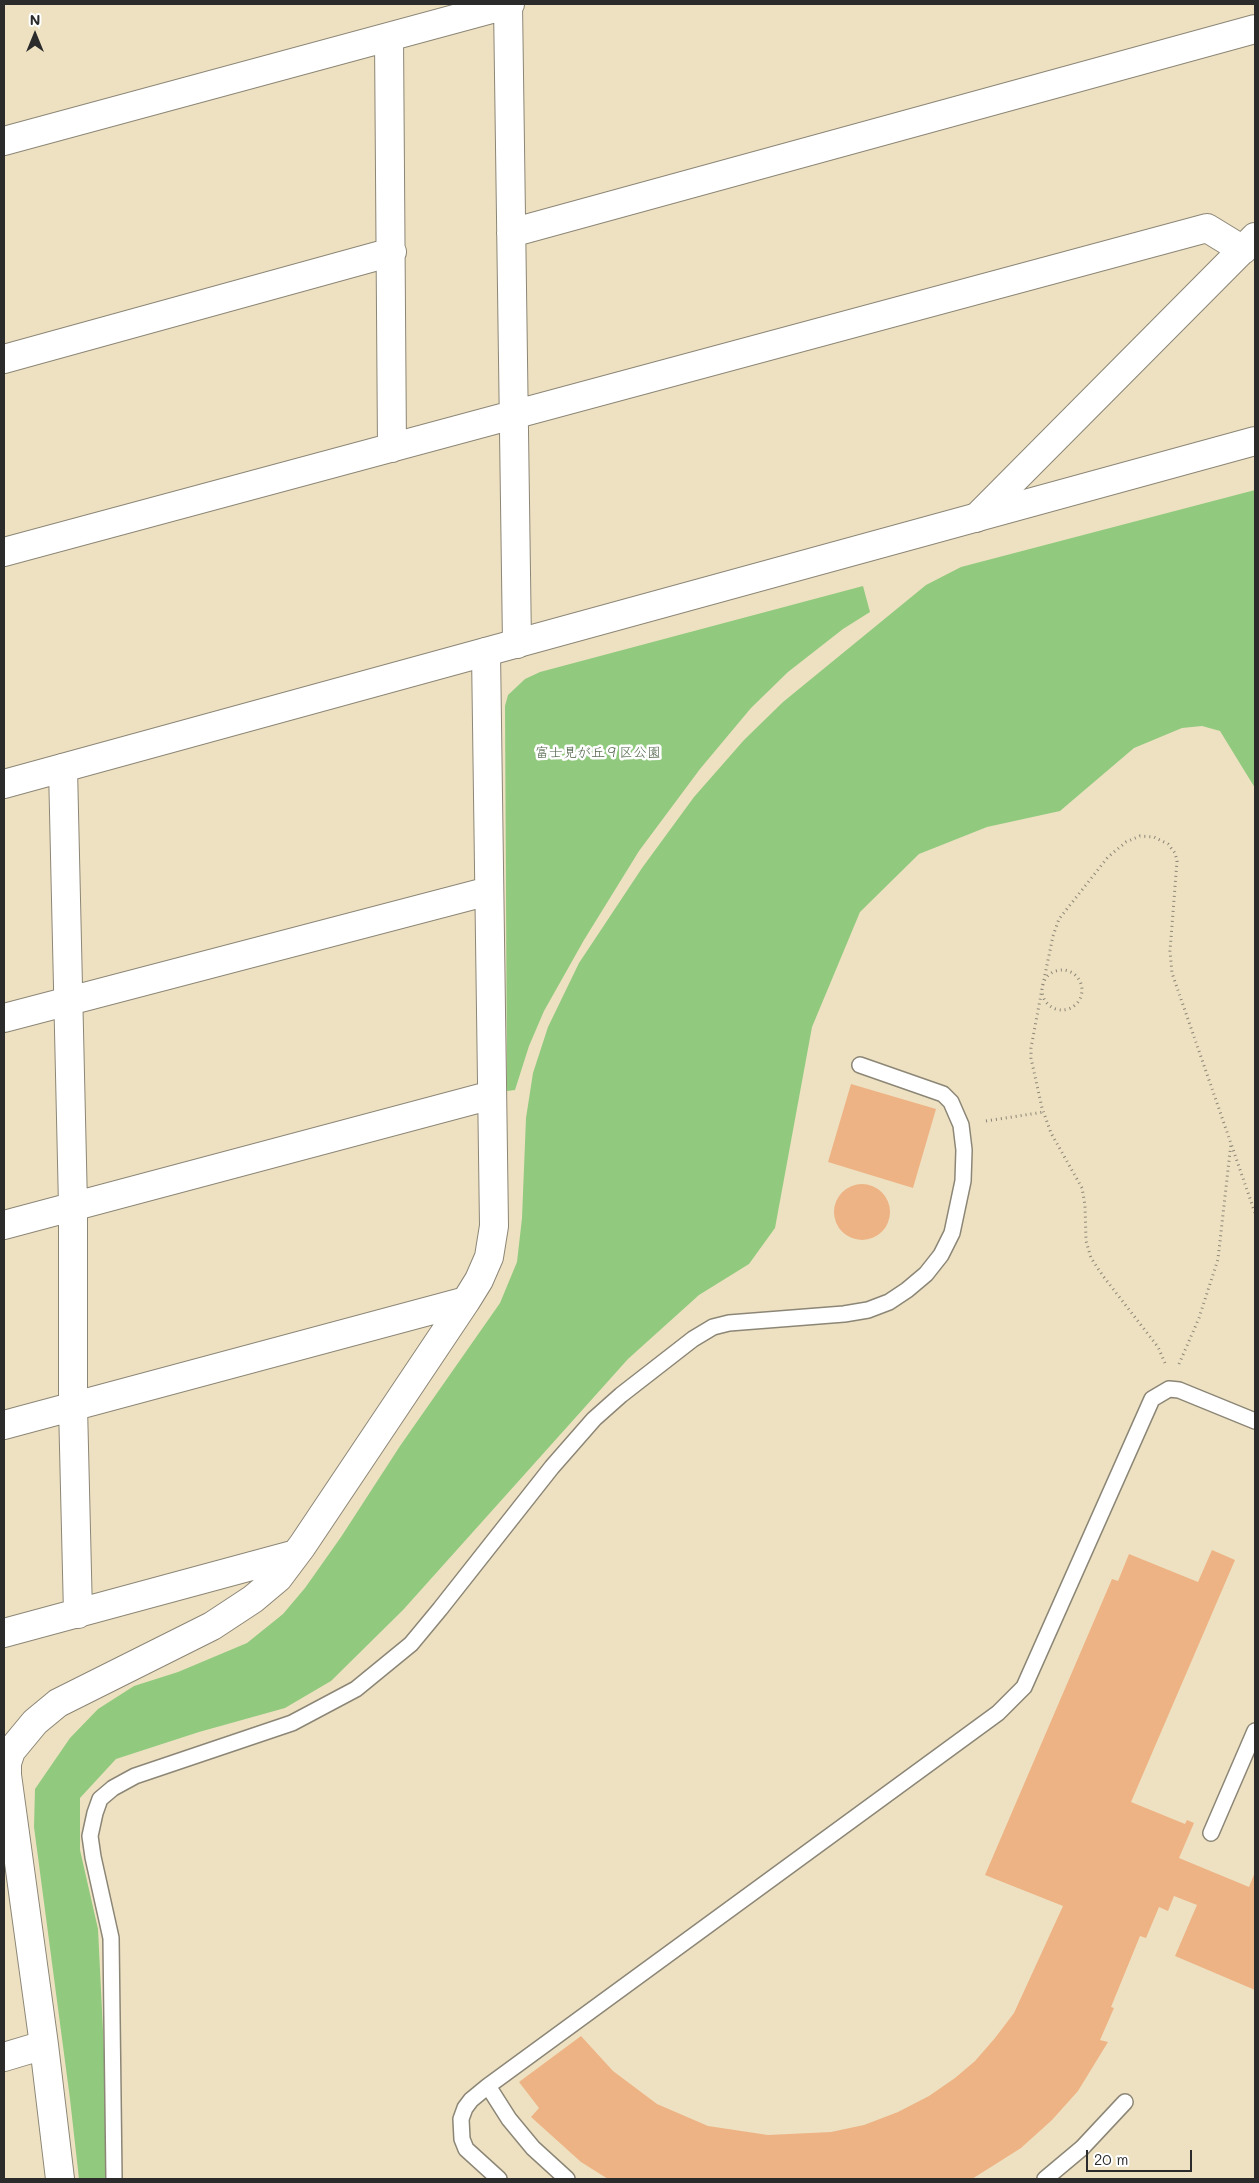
<!DOCTYPE html>
<meta charset="utf-8">
<style>
body{margin:0}
#map{position:relative;width:1259px;height:2183px;overflow:hidden;background:#eee1c2;font-family:Mali,sans-serif}
canvas{display:block}
.frame{position:absolute;inset:0;border:5px solid #2b2b2b;pointer-events:none}
.north{position:absolute;left:10px;top:10px;width:50px;height:50px;-webkit-text-stroke:4px #fff;paint-order:stroke;rotate:0deg;font-size:14px;font-weight:700;line-height:20px;text-align:center;color:#2b2b2b}
.north::after{content:'';display:block;margin:auto;width:18px;height:22px;background:#2b2b2b;clip-path:polygon(50% 0,100% 100%,50% 72%,0 100%)}
.scale{position:absolute;left:1086px;top:2150px;width:106px;height:22px;box-sizing:border-box;border:2px solid #2b2b2b;border-top:0;padding-left:6px;font-size:15px;line-height:18px;white-space:nowrap;color:#2b2b2b;-webkit-text-stroke:4px #fff;paint-order:stroke}
</style>
<div id="map">
<canvas width="1259" height="2183"></canvas>
<div class="frame"></div>
<div class="north">N</div>
<div class="scale">20 m</div>
</div>
<script>
const context = document.querySelector('canvas').getContext('2d');
context.lineJoin = 'round';
function fill(path, color) { context.fillStyle = color; context.fill(path, 'evenodd'); }
const poly = rows => new Path2D(rows.map(r => 'M' + r).join(''));
function strokePath(path, color, width, dash) { context.strokeStyle = color; context.lineWidth = width; context.lineCap = dash ? 'butt' : 'round'; context.setLineDash(dash || []); context.stroke(path); }
function label(font, color, halo, rows, align = 'center') {
  context.font = font + ' Mali,"Klee One",sans-serif'; context.lineWidth = 5; context.setLineDash([]); context.textBaseline = 'middle'; context.strokeStyle = halo; context.fillStyle = color; for (const [text, x, y, turn = 0] of rows) {
    context.save(); context.translate(x, y); context.rotate((+turn || 0) * Math.PI / 180); context.textAlign = isNaN(turn) ? turn : align; if (halo) context.strokeText(text, 0, 0); context.fillText(text, 0, 0); context.restore();
  }
}
const green = poly([
 [1255,490,1255,788,1220,731,1202,726,1182,728,1134,748,1060,811,987,827,919,854,860,912,812,1027,775,1228,749,1264,699,1295,628,1359,403,1610,331,1681,285,1708,199,1732,116,1759,80,1798,80,1850,98,1929,108,2132,106,2179,79,2179,70,2099,34,1827,35,1789,70,1738,98,1709,134,1686,178,1672,247,1643,283,1614,305,1588,341,1537,400,1446,500,1303,517,1262,522,1218,526,1118,533,1073,548,1027,579,963,642,868,694,797,744,740,783,702,926,585,961,567],
 [863,586,870,612,843,629,788,672,751,708,700,769,639,851,584,940,544,1011,529,1046,515,1090,507,1091,505,706,508,695,525,679,540,672]
]);
const building = poly([
 [851,1084,936,1109,913,1188,828,1162],
 '834 1212a28 28 0 1 1 56 0a28 28 0 1 1-56 0Z',
 [1212,1550,1235,1560,1131,1802,1185,1824,1187,1820,1194,1823,1179,1858,1249,1887,1255,1872,1255,1990,1175,1956,1197,1905,1174,1896,1168,1911,1159,1907,1146,1938,1140,1936,1111,2007,1114,2008,1100,2040,1108,2042,1078,2091,1052,2120,1021,2148,972,2179,608,2179,581,2162,531,2117,539,2108,519,2082,581,2036,613,2071,657,2104,708,2126,768,2135,831,2132,864,2125,898,2112,929,2096,955,2078,975,2061,995,2038,1014,2013,1063,1906,985,1875,1112,1579,1118,1581,1129,1554,1198,1582]
]);
const path = poly([
 '1042 990a20 20 0 1 1 40 0a20 20 0 1 1-40 0Z',
 [986,1121,1044,1112],
 [1165,1363,1158,1347,1103,1276,1091,1258,1086,1241,1085,1205,1082,1188,1051,1133,1042,1108,1031,1058,1031,1048,1042,989,1053,936,1059,919,1108,857,1126,842,1140,836,1154,837,1168,844,1175,853,1177,861,1170,951,1172,973,1255,1213],
 [1179,1364,1199,1318,1218,1259,1231,1143]
]);
const lane = poly([
 [1211,1833,1255,1731],
 [488,2086,509,2119,533,2148,567,2179],
 [114,2179,111,1938,93,1857,90,1836,95,1813,100,1799,113,1788,135,1776,292,1723,356,1689,411,1644,440,1609,552,1467,594,1419,621,1395,693,1339,713,1327,729,1323,844,1314,868,1310,889,1302,907,1290,926,1274,941,1255,952,1233,963,1181,964,1150,961,1125,951,1102,943,1094,860,1065],
 [499,2179,466,2149,462,2139,461,2119,465,2108,471,2100,488,2086,998,1713,1024,1687,1152,1399,1169,1389,1179,1390,1255,1421],
 [1045,2179,1082,2148,1125,2102]
]);
const street = poly([
 [508,4,517,644],
 [389,37,392,448],
 [4,141,510,4],
 [511,233,1255,29],
 [4,359,392,252],
 [976,518,1255,237],
 [4,552,1207,228,1243,250],
 [63,768,73,1206,73,1406,78,1614],
 [4,1018,489,891],
 [4,1225,492,1095],
 [4,1425,466,1301],
 [4,1633,296,1554],
 [4,2057,44,2045],
 [60,2179,44,2045,7,1775,7,1763,11,1751,35,1722,58,1703,212,1626,253,1599,278,1578,302,1546,466,1301,479,1280,489,1257,494,1226,486,652]
]);
const secondary = poly([
 [4,784,1255,441]
]);
const parkNames = [
 ["富士見が丘９区公園",598,753]
];
fill(green, '#91ca7e');
fill(building, '#edb384');
strokePath(lane, '#8c8676', 18);
strokePath(street, '#8c8676', 30);
strokePath(secondary, '#8c8676', 30);
strokePath(path, '#8c8676', 3, [1, 4]);
strokePath(lane, '#fff', 15);
strokePath(street, '#fff', 28);
strokePath(secondary, '#fff', 28);
label('14px', '#4f6348', '#fff', parkNames);
</script>
